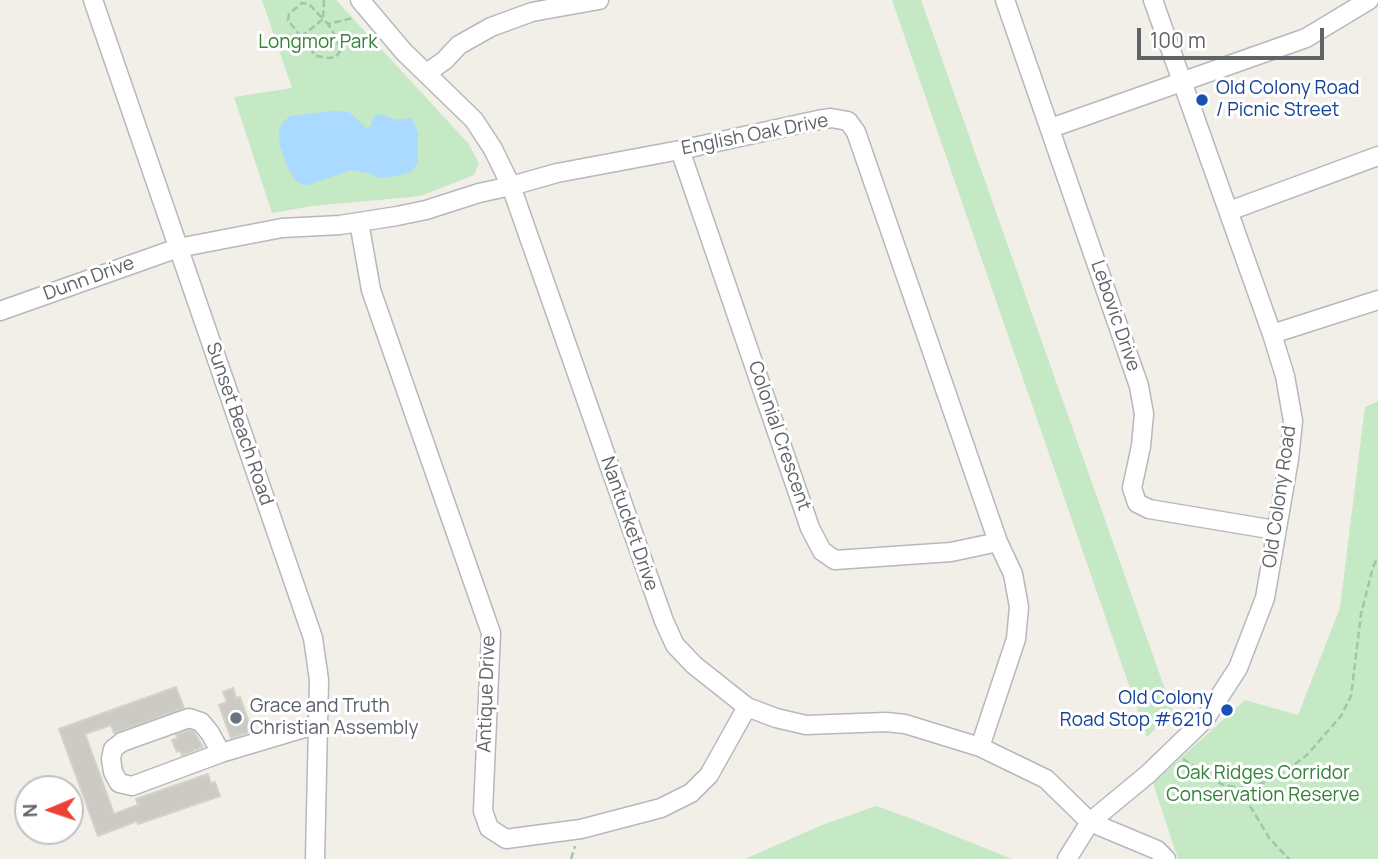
<!DOCTYPE html>
<style>
body{margin:0}
#map{position:relative;width:1378px;height:859px;overflow:hidden;background:#f1efe8;font-family:Manrope,sans-serif}
canvas{display:block}
.north{position:absolute;left:14px;top:775px;width:70px;height:70px;box-sizing:border-box;background:#fff;border:2px solid #bfc1c3;border-radius:50%;rotate:268deg;font-size:19px;font-weight:700;line-height:28px;text-align:center;color:#5f6368}
.north::after{content:'';display:block;margin:auto;width:24px;height:32px;background:#ea4335;clip-path:polygon(50% 0,100% 100%,50% 72%,0 100%)}
.scale{position:absolute;left:1137px;top:28px;width:187px;height:32px;box-sizing:border-box;border:4px solid #5f6368;border-top:0;padding-left:9px;font-size:21px;line-height:24px;white-space:nowrap;color:#5f6368;-webkit-text-stroke:5px #fff;paint-order:stroke}
</style>
<div id="map">
<canvas width="1378" height="859"></canvas>
<div class="north">N</div>
<div class="scale">100 m</div>
</div>
<script>
const context = document.querySelector('canvas').getContext('2d');
context.lineJoin = 'round';
function fill(path, color) { context.fillStyle = color; context.fill(path, 'evenodd'); }
const poly = rows => new Path2D(rows.map(r => 'M' + r).join(''));
function strokePath(path, color, width, dash) { context.strokeStyle = color; context.lineWidth = width; context.lineCap = dash ? 'butt' : 'round'; context.setLineDash(dash || []); context.stroke(path); }
function label(font, color, halo, rows, align = 'center') {
  context.font = font + ' Manrope,sans-serif'; context.lineWidth = 6; context.setLineDash([]); context.textBaseline = 'middle'; context.strokeStyle = halo; context.fillStyle = color; for (const [text, x, y, turn = 0] of rows) {
    context.save(); context.translate(x, y); context.rotate((+turn || 0) * Math.PI / 180); context.textAlign = isNaN(turn) ? turn : align; if (halo) context.strokeText(text, 0, 0); context.fillText(text, 0, 0); context.restore();
  }
}
const green = poly([
 [262,0,336,0,468,143,479,163,474,175,423,195,411,197,312,206,272,213,234,97,292,88],
 [892,0,921,0,1173,712,1147,737],
 [1378,401,1378,859,1178,859,1153,783,1245,700,1298,715,1340,608,1365,407],
 [876,806,910,818,1012,859,745,859,822,825]
]);
const water = poly([
 [334,111,349,112,366,128,371,126,373,117,380,114,397,120,412,118,418,133,418,163,411,172,391,177,377,178,372,174,351,170,308,185,303,185,295,180,286,164,280,146,279,132,281,124,290,116]
]);
const building = poly([
 [176,687,184,708,114,733,111,725,85,734,114,814,138,805,136,799,208,774,211,784,215,782,220,796,138,824,137,821,98,836,59,729,176,687],
 [233,688,236,698,240,697,252,731,231,738,219,705,227,702,223,692,233,688],
 [189,730,194,732,203,747,182,755,180,750,177,752,172,740,178,738,176,735,189,730]
]);
const path = poly([
 [324,0,323,19,309,4,302,3,289,14,288,20,316,56,329,58,336,57,340,51,337,39,328,24],
 [301,37,323,19,328,24,353,18],
 [1183,759,1221,784,1239,788,1253,787,1279,776,1307,755,1341,716,1351,696,1361,614,1373,567,1378,557],
 [1239,788,1270,839,1289,859],
 [571,859,575,846]
]);
const minor = poly([
 [93,0,313,638,319,680,315,859],
 [360,0,404,52,474,120,493,149,511,186,664,621,675,645,694,665,747,707,776,718,806,725,886,722,905,724,980,747,1046,779,1090,822,1157,850,1166,859],
 [1005,0,1139,386,1144,414,1141,446,1132,488,1137,503,1149,509,1275,530],
 [427,73,445,60,459,45,491,27,532,12,599,0],
 [1051,128,1306,38,1369,0],
 [680,150,810,528,822,551,835,560,951,552,998,542],
 [1229,211,1378,156],
 [359,222,371,290,491,633,483,811,489,828,506,839,528,836,581,829,661,808,691,793,709,775,747,707],
 [0,311,178,248,282,228,340,225,397,216,426,210,479,193,511,186,557,173,680,150,818,120,831,118,848,121,856,132,998,542,1013,574,1019,607,1016,639,980,747],
 [1272,334,1378,300],
 [221,753,210,733,201,722,189,718,122,742,113,749,111,759,113,772,119,783,132,786,221,753,318,724],
 [1067,859,1090,822,1148,774,1205,719,1238,668,1265,598,1289,459,1293,421,1285,376,1272,334,1153,0]
]);
const markers = [
 [1202,100,7,"#1a4fb4"],
 [1227,710,7,"#1a4fb4"],
 [236,718,7,"#6b7280"]
];
const parkNames = [
 ["Longmor Park",318,43],
 ["Oak Ridges Corridor",1263,774],
 ["Conservation Reserve",1263,796]
];
const transitNames = [
 ["Old Colony Road",1216,89],
 ["/ Picnic Street",1216,111],
 ["Old Colony",1213,699,"right"],
 ["Road Stop #6210",1213,721,"right"]
];
const streetNames = [
 ["English Oak Drive",755,135,-11],
 ["Dunn Drive",89,279,-20],
 ["Lebovic Drive",1115,316,71],
 ["Sunset Beach Road",239,424,71],
 ["Colonial Crescent",779,436,71],
 ["Old Colony Road",1280,497,-82],
 ["Nantucket Drive",629,524,71],
 ["Antique Drive",487,694,-88]
];
const worshipNames = [
 ["Grace and Truth",250,707],
 ["Christian Assembly",250,729]
];
fill(green, '#c5e8c5');
fill(water, '#aadaff');
fill(building, '#cccac5');
strokePath(building, '#d6d1c6', 2);
strokePath(minor, '#b5b8bc', 21);
strokePath(path, '#9cc7a9', 2.5, [7, 3.5]);
strokePath(minor, '#fff', 18);
for (const [x, y, r, color] of markers) { const dot = new Path2D(); dot.arc(x, y, r, 0, 2 * Math.PI); context.fillStyle = color; context.fill(dot); strokePath(dot, '#fff', 2.5); }
label('19px', '#348238', '#fff', parkNames);
label('19px', '#164399', '#fff', transitNames, 'left');
label('19px', '#5f6368', '#fff', streetNames);
label('19px', '#5b616d', '#fff', worshipNames, 'left');
</script>
